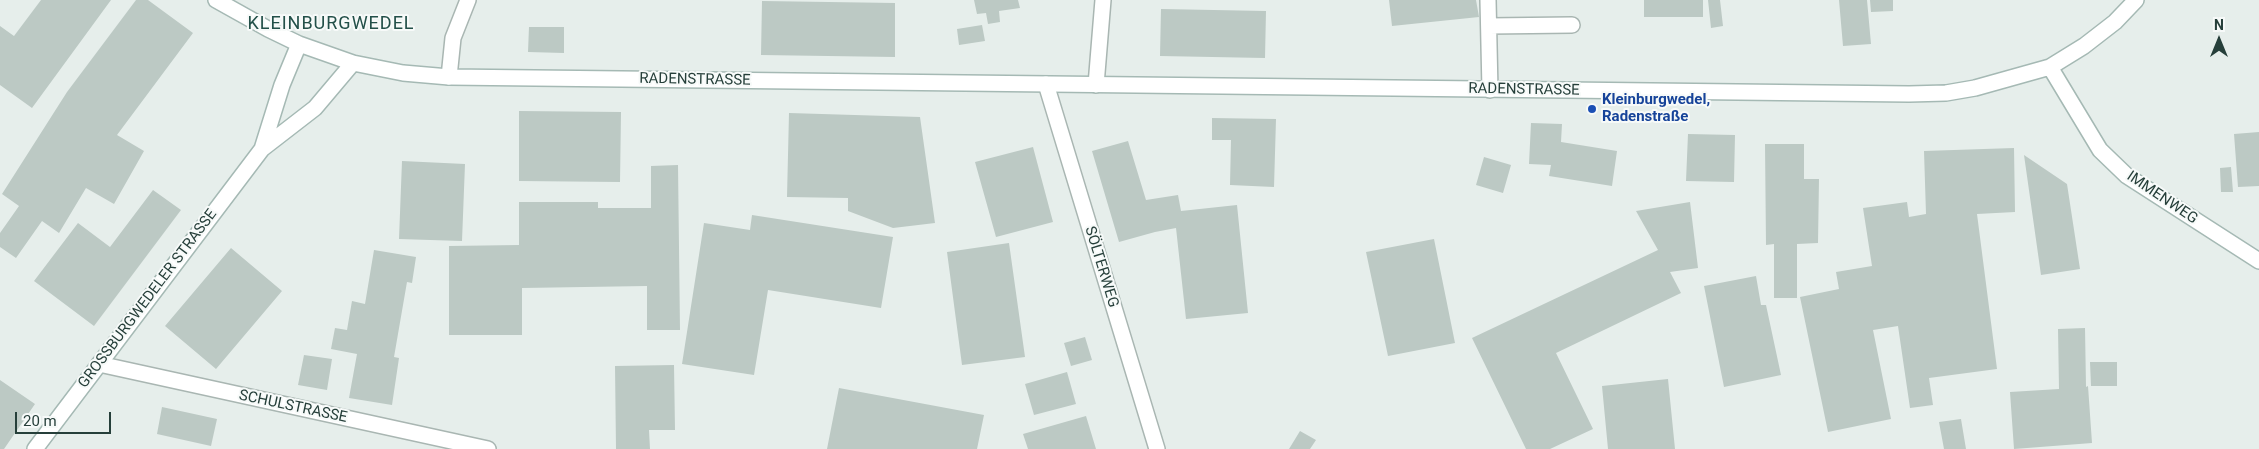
<!DOCTYPE html>
<meta charset="utf-8">
<style>
body{margin:0}
#map{position:relative;width:2259px;height:449px;overflow:hidden;background:#e6eeeb;font-family:Roboto,sans-serif}
canvas{display:block}
.north{position:absolute;left:2194px;top:15px;width:50px;height:50px;-webkit-text-stroke:4px #f7faf9;paint-order:stroke;rotate:0deg;font-size:14px;font-weight:700;line-height:20px;text-align:center;color:#263f3a}
.north::after{content:'';display:block;margin:auto;width:18px;height:22px;background:#263f3a;clip-path:polygon(50% 0,100% 100%,50% 72%,0 100%)}
.scale{position:absolute;left:15px;top:412px;width:96px;height:22px;box-sizing:border-box;border:2px solid #263f3a;border-top:0;padding-left:6px;font-size:15px;line-height:18px;white-space:nowrap;color:#263f3a;-webkit-text-stroke:4px #f7faf9;paint-order:stroke}
</style>
<div id="map">
<canvas width="2259" height="449"></canvas>
<div class="north">N</div>
<div class="scale">20 m</div>
</div>
<script>
const context = document.querySelector('canvas').getContext('2d');
context.lineJoin = 'round';
function fill(path, color) { context.fillStyle = color; context.fill(path, 'evenodd'); }
const poly = rows => new Path2D(rows.map(r => 'M' + r).join(''));
function strokePath(path, color, width, dash) { context.strokeStyle = color; context.lineWidth = width; context.lineCap = dash ? 'butt' : 'round'; context.setLineDash(dash || []); context.stroke(path); }
function label(font, color, halo, rows, align = 'center') {
  context.font = font + ' Roboto,sans-serif'; context.lineWidth = 4; context.setLineDash([]); context.textBaseline = 'middle'; context.strokeStyle = halo; context.fillStyle = color; for (const [text, x, y, turn = 0] of rows) {
    context.save(); context.translate(x, y); context.rotate((+turn || 0) * Math.PI / 180); context.textAlign = isNaN(turn) ? turn : align; if (halo) context.strokeText(text, 0, 0); context.fillText(text, 0, 0); context.restore();
  }
}
const building = poly([
 [41,0,111,0,32,108,0,85,0,26,14,36],
 [136,0,148,0,193,33,117,135,144,151,114,204,86,188,59,233,42,221,16,258,0,247,0,233,19,206,2,194,67,92],
 [974,0,1018,0,1020,8,999,11,1000,22,988,24,986,13,977,14],
 [1389,0,1476,0,1479,17,1392,26],
 [1644,0,1703,0,1703,17,1644,17],
 [1708,0,1720,0,1723,26,1711,28],
 [1839,0,1867,0,1871,44,1843,46],
 [1870,0,1893,0,1893,11,1871,12],
 [762,1,895,3,895,57,761,55],
 [1161,9,1266,11,1265,58,1160,56],
 [982,25,985,41,959,45,957,29],
 [529,27,564,27,564,53,528,52],
 [519,111,621,112,620,182,519,181],
 [789,113,920,117,935,223,893,228,848,211,848,198,787,197],
 [1212,118,1276,119,1274,187,1230,185,1231,140,1212,140],
 [1531,123,1562,124,1561,142,1617,151,1612,186,1549,176,1551,165,1529,164],
 [2259,132,2259,186,2238,187,2234,134],
 [1688,134,1735,135,1734,182,1686,181],
 [1128,141,1146,200,1178,195,1181,211,1237,205,1248,313,1186,319,1176,228,1155,232,1119,242,1092,151],
 [1765,144,1804,144,1804,179,1819,179,1818,243,1797,244,1797,298,1774,298,1774,244,1766,245],
 [1033,147,1053,222,996,237,975,162],
 [2014,148,2015,212,1977,214,1997,369,1929,378,1933,405,1910,408,1898,326,1873,330,1891,419,1828,432,1800,297,1839,289,1836,272,1872,266,1863,208,1907,202,1909,217,1926,214,1924,151],
 [2024,155,2067,184,2080,269,2041,275],
 [1484,157,1511,165,1503,193,1476,185],
 [402,161,465,164,462,241,399,239],
 [678,165,680,330,647,330,647,286,522,288,522,335,449,335,449,246,519,245,519,202,598,202,598,208,651,208,651,166],
 [2231,167,2233,192,2221,192,2220,168],
 [153,190,181,210,94,326,34,281,78,223,110,247],
 [1690,202,1698,268,1670,272,1681,293,1556,353,1593,429,1550,449,1526,449,1472,338,1658,250,1636,211],
 [752,215,893,237,881,308,768,290,754,375,682,364,704,223,750,230],
 [1434,239,1455,343,1388,356,1366,252],
 [1009,243,1025,357,962,365,947,252],
 [231,248,282,291,216,369,165,326],
 [374,250,416,257,412,283,407,282,394,357,399,358,392,405,349,398,357,354,331,349,335,328,347,330,352,301,365,304],
 [1756,276,1761,305,1766,305,1781,375,1724,387,1704,286],
 [2085,328,2086,387,2088,386,2092,443,2014,449,2010,392,2059,389,2058,329],
 [1085,337,1092,360,1071,366,1064,343],
 [304,355,332,359,327,390,298,385],
 [2090,362,2117,362,2117,386,2091,386],
 [674,365,675,430,649,430,650,449,616,449,615,366],
 [1067,372,1076,404,1034,415,1025,384],
 [1668,379,1675,449,1608,449,1602,386],
 [0,380,35,404,4,449,0,449],
 [839,388,984,415,977,449,827,449],
 [162,407,217,419,211,446,157,434],
 [1086,416,1096,449,1028,449,1023,434],
 [1961,419,1966,449,1944,449,1939,422],
 [1300,431,1316,440,1310,449,1289,449]
]);
const lane = poly([
 [1488,0,1490,90],
 [1489,26,1572,25]
]);
const street = poly([
 [449,77,453,38,468,0],
 [1046,84,1157,449],
 [1096,85,1103,0],
 [99,364,488,449]
]);
const secondary = poly([
 [216,0,268,29,299,44,353,63,403,73,449,77,1909,94,1946,93,1975,88,2050,67,2084,46,2115,22,2136,0],
 [2050,67,2100,150,2127,176,2259,261],
 [262,149,282,85,299,44],
 [35,449,262,149,315,108,353,63]
]);
const markers = [
 [1592,109,5,"#1a4fb4"]
];
const streetNames = [
 ["RADENSTRASSE",695,80,1],
 ["RADENSTRASSE",1524,90,1],
 ["IMMENWEG",2162,198,34],
 ["SÖLTERWEG",1101,267,73],
 ["GROSSBURGWEDELER STRASSE",148,299,-53],
 ["SCHULSTRASSE",293,407,12]
];
const transitNames = [
 ["Kleinburgwedel,",1602,100],
 ["Radenstraße",1602,117]
];
const quarterNames = [
 ["KLEINBURGWEDEL",331,24]
];
fill(building, '#bcc9c4');
strokePath(lane, '#a9b6b2', 18);
strokePath(street, '#a9b6b2', 18);
strokePath(secondary, '#a5b9b4', 18);
strokePath(lane, '#fff', 15);
strokePath(street, '#fff', 15);
strokePath(secondary, '#fff', 15);
for (const [x, y, r, color] of markers) { const dot = new Path2D(); dot.arc(x, y, r, 0, 2 * Math.PI); context.fillStyle = color; context.fill(dot); strokePath(dot, '#f7faf9', 2); }
label('15px', '#263f3a', '#f7faf9', streetNames);
label('bold 15px', '#164399', '#f7faf9', transitNames, 'left');
context.letterSpacing = '1px';
label('18px', '#235049', '#f7faf9', quarterNames);
context.letterSpacing = '0px';
</script>
